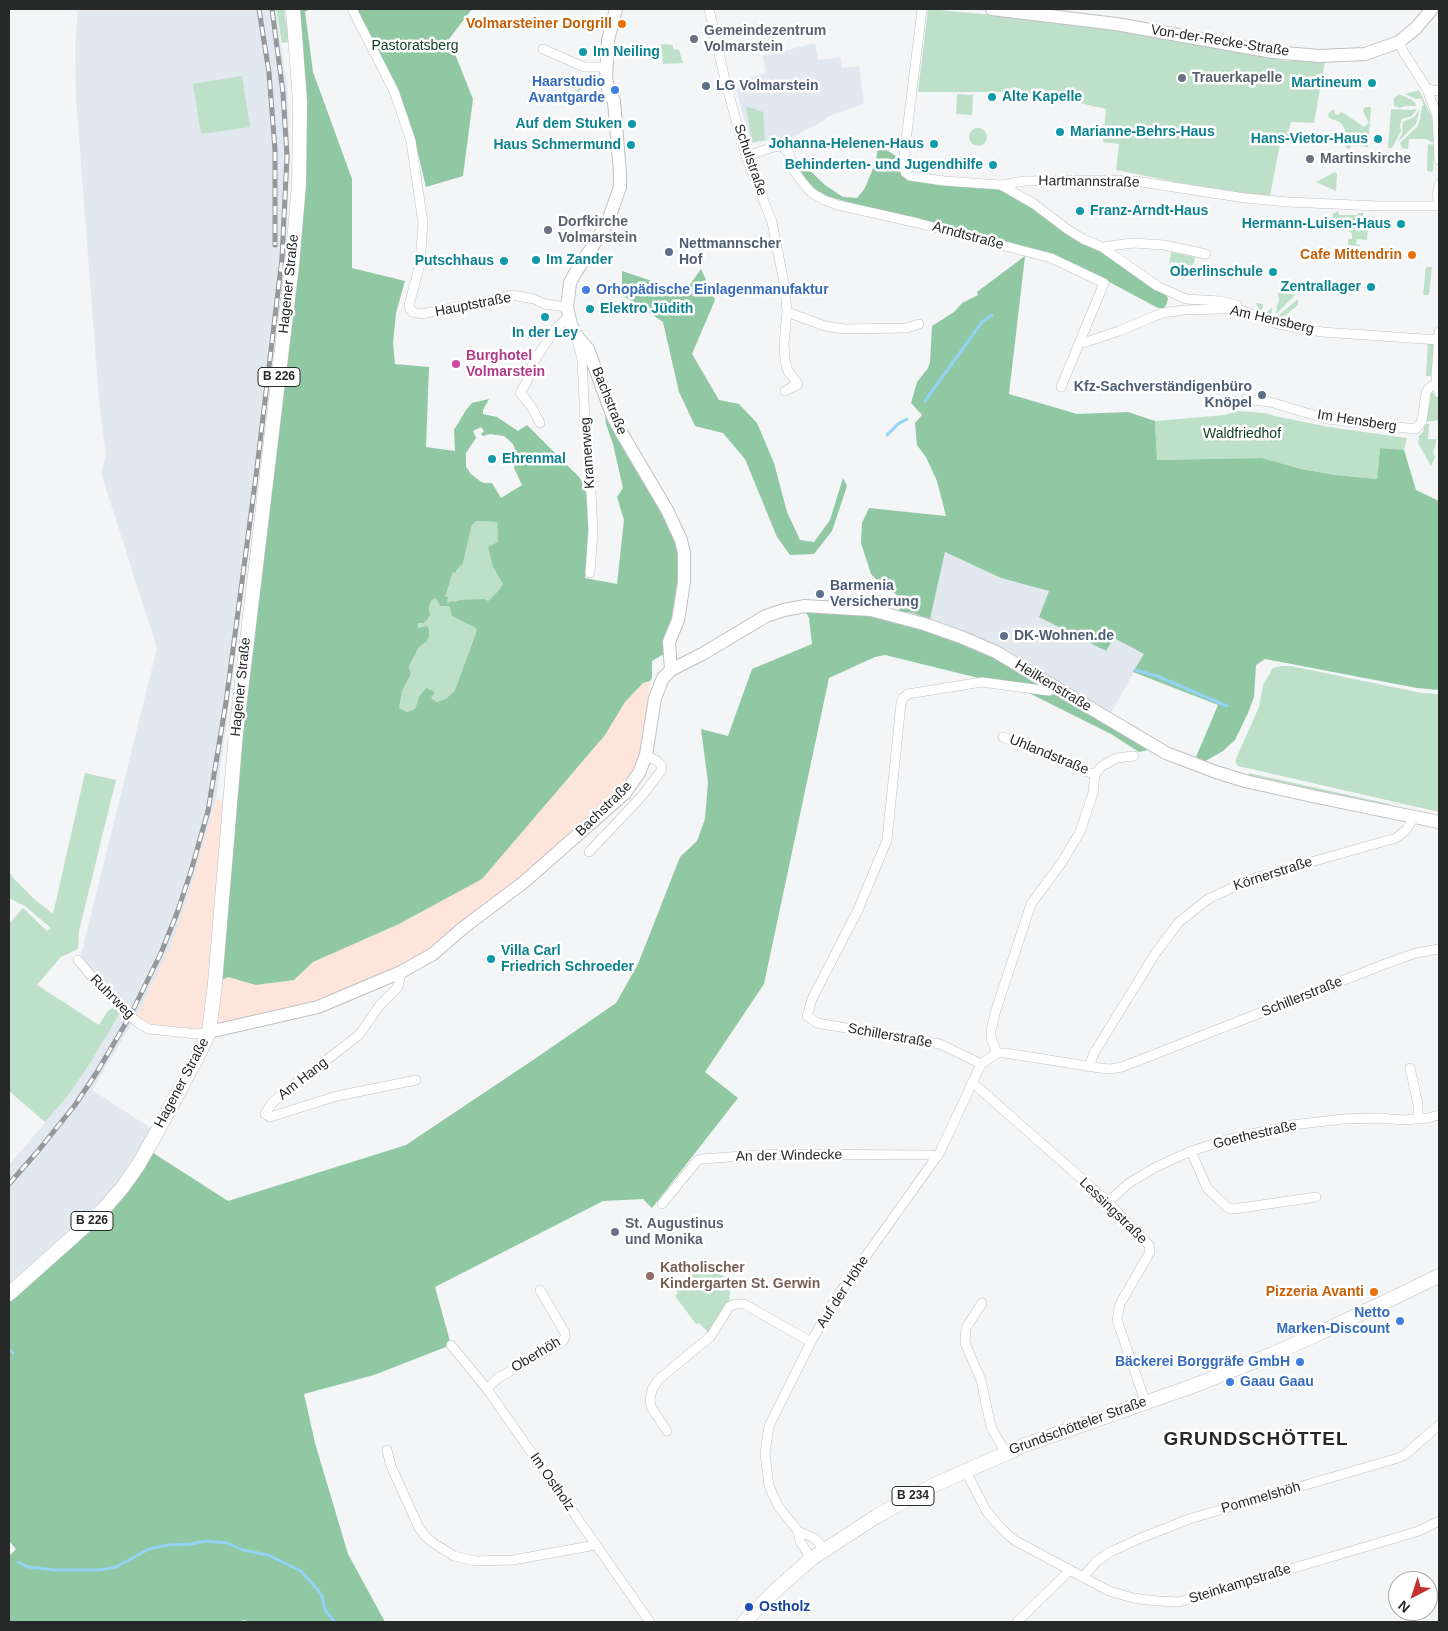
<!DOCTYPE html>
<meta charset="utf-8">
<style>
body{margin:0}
#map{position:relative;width:1448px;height:1631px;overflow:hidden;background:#f3f5f7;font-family:Arial,sans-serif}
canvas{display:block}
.frame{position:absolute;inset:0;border:10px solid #272828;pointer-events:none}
.north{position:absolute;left:1388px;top:1571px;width:50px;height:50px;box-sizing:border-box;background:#fff;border:1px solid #a9a9a9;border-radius:50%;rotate:220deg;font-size:14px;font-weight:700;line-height:20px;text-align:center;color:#272828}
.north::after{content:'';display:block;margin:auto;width:18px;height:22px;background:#c13231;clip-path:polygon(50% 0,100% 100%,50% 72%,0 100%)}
</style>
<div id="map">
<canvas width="1448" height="1631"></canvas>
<div class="frame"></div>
<div class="north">N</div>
</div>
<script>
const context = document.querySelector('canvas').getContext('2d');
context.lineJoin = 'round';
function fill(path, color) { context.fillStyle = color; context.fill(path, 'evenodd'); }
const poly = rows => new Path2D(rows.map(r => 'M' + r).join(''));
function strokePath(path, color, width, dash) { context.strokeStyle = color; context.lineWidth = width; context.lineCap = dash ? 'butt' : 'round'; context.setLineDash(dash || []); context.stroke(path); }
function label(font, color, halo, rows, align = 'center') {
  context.font = font + ' Arial,sans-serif'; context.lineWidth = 5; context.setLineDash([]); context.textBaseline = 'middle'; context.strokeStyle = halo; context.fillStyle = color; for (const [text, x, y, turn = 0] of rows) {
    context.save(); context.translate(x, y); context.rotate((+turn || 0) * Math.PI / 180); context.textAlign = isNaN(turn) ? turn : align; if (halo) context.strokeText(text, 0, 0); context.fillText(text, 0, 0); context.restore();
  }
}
const commercial = poly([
 [650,681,641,757,622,791,523,879,431,952,317,1005,217,1026,216,1020,218,982,228,977,256,985,294,980,313,962,399,924,482,879,605,735,625,702,643,683],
 [226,799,219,890,205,1019,202,1027,194,1029,153,1026,136,1017,186,903,216,800]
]);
const built = poly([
 [78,9,276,9,288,93,290,156,285,259,239,630,216,800,186,903,170,947,136,1017,92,1090,157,1132,103,1210,54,1244,9,1288,9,1165,67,1097,89,1065,125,1005,80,959,157,648,101,473,106,456,99,400,76,97,75,47],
 [815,43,818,60,841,57,842,68,859,66,864,103,825,118,825,120,791,138,751,143,734,83,766,73,763,56],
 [945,552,1001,578,1049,591,1039,617,1106,651,1114,638,1144,654,1111,713,1061,685,1010,651,964,631,930,619]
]);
const green = poly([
 [276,9,284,9,289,42,282,43],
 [928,9,1027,18,1118,29,1286,61,1325,61,1314,123,1291,122,1287,139,1281,138,1270,196,1210,189,1116,170,1119,144,1103,142,1106,109,1080,103,1080,101,1009,92,918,92],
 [661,44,673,45,673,49,679,50,683,63,663,64],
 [242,76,250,127,201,134,193,84],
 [584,77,600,79,601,83,599,86,590,83,585,84,580,91,582,99,593,99,597,95,600,94,603,98,601,103,572,101],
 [1419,90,1432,118,1435,132,1435,144,1426,139,1409,139,1408,149,1402,148,1400,143,1417,127,1420,119,1422,106,1424,105,1421,98,1416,99,1405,94],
 [957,94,973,95,972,115,956,114],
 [1399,94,1412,100,1415,103,1416,106,1405,106,1400,108,1394,106,1394,98],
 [746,106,763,112,765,140,752,142],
 [1366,107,1371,107,1368,147,1351,145,1350,149,1346,148,1345,129,1340,122,1329,118,1328,114,1332,110,1334,110,1335,114,1337,115,1342,112,1364,127,1369,123,1363,111,1364,108],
 [1391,109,1412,110,1417,109,1412,116,1402,119,1400,125,1401,131,1392,148,1388,148],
 [1420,109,1416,124,1398,142,1402,134,1403,122,1414,117],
 '969 137a9 9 0 1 1 18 0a9 9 0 1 1-18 0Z',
 [1428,144,1435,145,1433,171,1431,172,1427,171],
 [1335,172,1337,174,1336,191,1316,182],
 [1338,211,1339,215,1357,215,1358,213,1363,213,1363,222,1368,229,1367,240,1357,239,1356,244,1361,245,1360,246,1348,245,1348,239,1352,239,1352,233,1349,232,1349,226,1342,225,1342,230,1332,229,1333,214],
 [1171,252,1195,257,1194,263,1191,265,1171,262,1169,265],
 [1426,267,1432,267,1429,295,1423,295],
 [1278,292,1295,295,1276,314,1277,305,1278,304,1279,300],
 [1298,299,1298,305,1280,320,1276,321,1262,315,1256,303,1263,304,1262,312,1265,314,1272,307,1271,317,1274,319],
 [1428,342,1434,345,1431,376,1426,376],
 [1432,392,1439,399,1439,420,1426,422,1429,395],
 [1238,411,1264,413,1275,416,1329,427,1407,438,1404,450,1380,448,1377,479,1335,475,1301,469,1262,458,1157,460,1155,421,1225,415],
 [1425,424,1429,424,1428,439,1437,439,1433,452,1435,457,1431,466,1418,443,1419,436,1423,432],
 [476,521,497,522,498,543,493,567,503,584,498,591,483,606,447,603,445,597,453,572,456,571,463,563,472,525],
 [436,598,440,606,449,606,452,616,474,627,477,630,455,690,447,698,437,702,431,698,419,697,415,709,407,712,398,708,402,691,411,674,409,668,419,647,426,642,418,628,418,622,430,610,429,606,432,600],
 [1281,666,1291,666,1422,693,1439,694,1439,812,1238,766,1235,761,1259,707,1263,685,1273,668],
 [85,773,116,780,79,931,78,949,61,957,37,985,99,1025,107,1012,112,1008,120,1013,89,1065,67,1097,45,1122,9,1091,9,924,23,908,47,931,51,928,25,906,9,898,9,871,13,878,33,898,53,914],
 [1249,773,1389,804,1389,807,1248,776],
 [705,1267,731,1280,729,1302,721,1311,709,1333,699,1323,696,1324,675,1296,678,1293,674,1285]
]);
const forest = poly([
 [297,9,310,9,305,12,313,72,352,179,352,268,405,281,396,313,393,343,395,364,429,367,426,447,455,451,454,430,466,410,472,403,489,399,483,410,483,414,497,417,518,431,527,425,579,477,583,483,589,504,590,528,585,578,617,584,624,520,617,497,623,488,613,444,606,424,605,415,607,414,626,454,667,520,679,554,680,571,677,600,664,654,652,661,652,678,650,681,643,683,625,702,605,735,482,879,399,924,313,962,294,980,256,985,228,977,218,982,235,800,291,317],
 [481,427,484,431,481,434,483,436,490,434,504,436,513,444,516,452,514,468,522,485,501,498,492,483,484,483,480,481,471,474,466,467,466,453,476,438,473,431],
 [476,521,497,522,498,542,488,547,493,567,503,584,498,591,488,601,484,599,461,600,455,602,453,601,447,603,448,597,445,597,453,572,456,573,456,571,463,563,472,525],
 [436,598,440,606,449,606,452,616,474,627,477,630,455,690,447,698,437,702,431,698,435,692,426,688,419,697,415,709,407,712,399,708,402,691,411,674,409,667,419,647,426,642,429,636,429,629,427,626,418,628,418,623,423,623,427,620,430,615,429,606,432,600],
 [357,9,472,9,449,39,473,99,463,176,426,187,417,149,397,91],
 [878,145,901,159,902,176,925,183,994,188,1009,194,1032,208,1078,241,1106,254,1166,294,1168,299,1166,305,1163,309,1158,308,1081,267,1048,254,829,197,814,190,798,169,807,168,825,185,843,197,857,198,865,188,876,161],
 [1025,256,1009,394,1077,414,1128,412,1155,421,1157,460,1262,458,1301,469,1335,475,1377,479,1380,448,1404,450,1416,490,1439,501,1439,690,1417,688,1265,659,1256,665,1254,697,1248,713,1235,740,1223,751,1204,762,1196,757,1218,705,1133,672,1144,654,1114,638,1106,651,1039,617,1049,591,1001,578,945,552,930,619,909,612,899,613,900,598,896,594,882,586,871,574,861,543,862,523,869,508,946,516,937,481,926,457,917,445,915,423,922,415,911,403,917,382,928,368,930,362,932,326,954,312,962,303,978,295,977,292],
 [701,269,715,300,692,354,719,400,739,404,757,423,774,463,787,512,800,540,814,542,830,520,843,478,847,486,832,531,814,554,790,555,777,537,745,459,723,433,695,426,679,392,663,322,622,295,622,271,664,285,684,289,687,289],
 [806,612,868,614,904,623,991,654,1148,750,1139,752,1111,734,1019,688,885,655,875,657,829,678,764,984,705,1072,738,1098,652,1208,643,1199,603,1201,435,1287,451,1345,374,1375,304,1394,315,1443,348,1554,385,1622,248,1622,245,1620,235,1622,9,1622,9,1556,16,1549,9,1541,9,1300,58,1251,147,1149,228,1201,406,1145,536,1058,616,1003,638,964,680,857,697,841,705,819,708,782,701,729,728,736,752,669,812,644,809,618]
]);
const stream = poly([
 [925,401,982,322,992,315],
 [887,435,898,424,907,419],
 [1135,670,1157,676,1227,706],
 [9,1349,13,1353],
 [18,1562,28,1567,55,1570,100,1570,116,1567,149,1549,168,1545,191,1544,205,1541,227,1543,243,1550,268,1555,301,1571,318,1590,322,1596,325,1610,335,1622]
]);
const street = poly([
 [352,9,394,91,411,141,423,223,420,264,409,305,410,309,413,312,421,314,488,301,512,295,534,299,545,304,567,307],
 [709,9,726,84,746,156,772,222,785,288,787,312,825,326,844,329,907,328,919,324],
 [922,9,903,165,905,172,910,176,944,181,1001,185,1025,181,1102,180,1135,181,1245,198,1288,202,1378,206,1439,206],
 [1399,42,1404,53,1427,89,1437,116,1439,160],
 [543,49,584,67,606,67],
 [1427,89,1439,91],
 [746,156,777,146,783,147,789,153,794,171,803,183,812,193,824,200,838,205,918,223,1051,258,1104,283,1061,387],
 [1439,184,1437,196,1439,201],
 [1001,185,1034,204,1067,229,1083,239,1102,247,1157,286,1186,299,1220,301,1237,305],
 [1102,247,1133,243,1164,245,1206,254],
 [1439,332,1436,378,1439,393],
 [576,336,582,359,585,423,588,437,593,530,590,573],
 [1080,343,1089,341,1119,331,1162,313,1184,310,1221,309,1238,309,1278,324,1322,332,1439,340],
 [785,391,798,384,788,371,785,360,784,343,787,312],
 [1246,399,1270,402,1327,419,1416,429,1422,421,1426,393,1429,388,1437,383],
 [540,423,531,406,520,393,527,381,534,361,556,328,568,317],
 [1003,737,1087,772,1095,774],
 [589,852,641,797,661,771,662,766,657,761,646,755],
 [78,960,92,977,126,1013,140,1024,149,1029,197,1034,209,1032],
 [401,972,398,987,380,1005,359,1035,286,1091,272,1103,265,1114,270,1117,337,1096,416,1080],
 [997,1053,991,1038,991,1031,995,1013,1031,904,1062,862,1080,832,1093,793,1095,774,1102,766,1117,758,1134,756],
 [981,1064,940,1044,817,1023,807,1016,812,999,858,910,887,840,901,703,903,698,908,694,982,682,1049,691,1056,689],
 [1089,1067,1094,1053,1155,954,1179,922,1208,899,1251,879,1396,838,1406,830,1414,817],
 [1410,1068,1418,1104,1418,1118],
 [973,1083,1108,1202,1149,1245,1150,1252,1120,1304,1117,1320,1145,1401],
 [1191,1151,1207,1188,1228,1208,1234,1209,1316,1197],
 [1108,1202,1129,1183,1156,1167,1191,1151,1230,1139,1292,1125,1343,1119,1379,1118,1403,1120,1428,1118,1439,1115],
 [662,1204,698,1160,702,1159,770,1154,930,1155,938,1156],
 [982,1303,966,1328,965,1343,981,1380,991,1427,1006,1453],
 [451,1345,487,1389,650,1622],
 [487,1389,498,1378,562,1342,565,1337,565,1333,540,1290],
 [667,1431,651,1407,650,1399,652,1390,658,1380,711,1336,729,1307,735,1304,744,1304,811,1342],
 [387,1450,391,1466,419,1528,426,1537,435,1544,454,1556,475,1561,513,1560,596,1545],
 [965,1470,987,1512,1002,1529,1014,1540,1109,1591,1133,1598,1157,1601,1179,1602,1419,1531,1439,1521],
 [798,1531,814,1538,825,1549],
 [811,1559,800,1541,798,1531,778,1506,769,1486,765,1453,769,1426,811,1342,836,1298,940,1152,981,1064,997,1053,1005,1053,1100,1068,1110,1069,1122,1067,1385,964,1416,953,1439,949],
 [1083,1577,1096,1562,1110,1552,1141,1538,1189,1519,1398,1458,1406,1454,1439,1425],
 [1017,1622,1070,1570]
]);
const secondary = poly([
 [616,9,608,40,606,78,609,93,614,101,620,173,620,187,607,224,574,275,570,283,567,307,571,324,575,334,588,349,613,417,621,432,667,510,681,540,684,553,684,582,678,620,669,642,671,670],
 [992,9,1116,24,1273,52,1319,56,1365,54,1399,42,1416,28,1432,9],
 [209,1032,318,1007,401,972,433,954,463,928,524,882,625,793,639,773,646,755,655,698,663,678,671,670,704,653,766,616,784,610,805,606,871,610,924,624,961,637,996,652,1166,753,1216,772,1245,781,1312,796,1439,822]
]);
const primary = poly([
 [9,1294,103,1210,122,1188,137,1167,157,1132,200,1052,209,1032,215,983,236,733,292,265,299,184,300,101,293,9],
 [744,1622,777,1589,811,1559,877,1516,934,1485,1025,1445,1193,1386,1275,1353,1320,1333,1439,1276]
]);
const rail = poly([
 [259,9,269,73,272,111,275,150,275,245],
 [9,1184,38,1151,75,1105,97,1072,130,1016,161,953,177,913,191,871,208,811,226,702,256,476,282,258,287,156,283,93,272,9]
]);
const markers = [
 [622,24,5,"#e8710a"],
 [694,39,5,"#6b7280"],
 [583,52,5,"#0f9aa8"],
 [1182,78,5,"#6b7280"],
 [1372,83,5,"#0f9aa8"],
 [706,86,5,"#5c6f8a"],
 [615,90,5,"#3f7fe0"],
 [992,97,5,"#0f9aa8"],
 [632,124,5,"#0f9aa8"],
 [1060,132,5,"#0f9aa8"],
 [1378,139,5,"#0f9aa8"],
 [934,144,5,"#0f9aa8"],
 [631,145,5,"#0f9aa8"],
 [1310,159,5,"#6b7280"],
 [993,165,5,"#0f9aa8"],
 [1080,211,5,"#0f9aa8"],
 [1401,224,5,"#0f9aa8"],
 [548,230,5,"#6b7280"],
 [669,252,5,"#5c6f8a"],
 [1412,255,5,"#e8710a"],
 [536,260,5,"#0f9aa8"],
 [504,261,5,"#0f9aa8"],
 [1273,272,5,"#0f9aa8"],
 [1371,287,5,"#0f9aa8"],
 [586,290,5,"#3f7fe0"],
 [590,309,5,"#0f9aa8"],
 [545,317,5,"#0f9aa8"],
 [456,364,5,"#d1479c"],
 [1262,395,5,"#5c6f8a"],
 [492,459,5,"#0f9aa8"],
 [820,594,5,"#5c6f8a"],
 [1004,636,5,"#5c6f8a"],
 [491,959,5,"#0f9aa8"],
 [615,1232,5,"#6b7280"],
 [650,1276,5,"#8d6e63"],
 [1374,1292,5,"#e8710a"],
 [1400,1321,5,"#3f7fe0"],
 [1300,1362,5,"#3f7fe0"],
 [1230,1382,5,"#3f7fe0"],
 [749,1607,5,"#1a4fb4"]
];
const shields = [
 [279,377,42],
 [92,1221,42],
 [913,1496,42]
];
const shieldNames = [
 ["B 226",279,377],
 ["B 226",92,1221],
 ["B 234",913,1496]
];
const foodNames = [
 ["Volmarsteiner Dorgrill",612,24],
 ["Cafe Mittendrin",1402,255],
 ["Pizzeria Avanti",1364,1292]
];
const worshipNames = [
 ["Gemeindezentrum",704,31],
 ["Volmarstein",704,47],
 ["Trauerkapelle",1192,78],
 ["Martinskirche",1320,159],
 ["Dorfkirche",558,222],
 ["Volmarstein",558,238],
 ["St. Augustinus",625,1224],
 ["und Monika",625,1240]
];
const streetNames = [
 ["Von-der-Recke-Straße",1220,41,9],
 ["Schulstraße",750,160,71],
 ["Hartmannstraße",1089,182,1],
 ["Arndtstraße",968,236,15],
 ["Hagener Straße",289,284,-84],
 ["Hauptstraße",473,305,-11],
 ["Am Hensberg",1272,320,13],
 ["Bachstraße",609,401,68],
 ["Im Hensberg",1357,421,9],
 ["Kramerweg",588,453,-94],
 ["Heilkenstraße",1053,686,31],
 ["Hagener Straße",241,687,-84],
 ["Uhlandstraße",1049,755,22],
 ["Bachstraße",604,809,-44],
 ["Körnerstraße",1273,874,-18],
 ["Ruhrweg",112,997,45],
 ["Schillerstraße",1302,997,-22],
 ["Schillerstraße",890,1036,10],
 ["Am Hang",303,1079,-38],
 ["Hagener Straße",182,1083,-62],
 ["Goethestraße",1255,1135,-13],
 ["An der Windecke",789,1156,-1],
 ["Lessingstraße",1113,1211,44],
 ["Auf der Höhe",843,1292,-57],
 ["Oberhöh",536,1355,-31],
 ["Grundschötteler Straße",1078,1426,-20],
 ["Im Ostholz",552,1482,55],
 ["Pommelshöh",1261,1498,-16],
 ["Steinkampstraße",1240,1584,-17]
];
const parkNames = [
 ["Pastoratsberg",415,46],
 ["Waldfriedhof",1242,434]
];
const cultureNames = [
 ["Im Neiling",593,52,"left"],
 ["Martineum",1362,83],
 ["Alte Kapelle",1002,97,"left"],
 ["Auf dem Stuken",622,124],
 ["Marianne-Behrs-Haus",1070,132,"left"],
 ["Hans-Vietor-Haus",1368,139],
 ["Johanna-Helenen-Haus",924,144],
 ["Haus Schmermund",621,145],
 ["Behinderten- und Jugendhilfe",983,165],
 ["Franz-Arndt-Haus",1090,211,"left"],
 ["Hermann-Luisen-Haus",1391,224],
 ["Im Zander",546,260,"left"],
 ["Putschhaus",494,261],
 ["Oberlinschule",1263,272],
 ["Zentrallager",1361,287],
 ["Elektro Jüdith",600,309,"left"],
 ["In der Ley",545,333,"center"],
 ["Ehrenmal",502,459,"left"],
 ["Villa Carl",501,951,"left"],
 ["Friedrich Schroeder",501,967,"left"]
];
const shopNames = [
 ["Haarstudio",605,82],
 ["Avantgarde",605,98],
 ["Orhopädische Einlagenmanufaktur",596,290,"left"],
 ["Netto",1390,1313],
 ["Marken-Discount",1390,1329],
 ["Bäckerei Borggräfe GmbH",1290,1362],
 ["Gaau Gaau",1240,1382,"left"]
];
const serviceNames = [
 ["LG Volmarstein",716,86],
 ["Nettmannscher",679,244],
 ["Hof",679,260],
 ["Kfz-Sachverständigenbüro",1252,387,"right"],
 ["Knöpel",1252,403,"right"],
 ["Barmenia",830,586],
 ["Versicherung",830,602],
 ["DK-Wohnen.de",1014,636]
];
const hotelNames = [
 ["Burghotel",466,356],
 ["Volmarstein",466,372]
];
const educationNames = [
 ["Katholischer",660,1268],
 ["Kindergarten St. Gerwin",660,1284]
];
const transitNames = [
 ["Ostholz",759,1607]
];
const districtNames = [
 ["GRUNDSCHÖTTEL",1256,1440]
];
fill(commercial, '#fde5db');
fill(built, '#e1e8f0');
fill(green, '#bee0c8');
fill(forest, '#8fc8a2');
strokePath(stream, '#93d3f4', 3);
strokePath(street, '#bfc0c2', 10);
strokePath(secondary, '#bfc0c2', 14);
strokePath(primary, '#bfc0c2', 15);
strokePath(street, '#fff', 9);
strokePath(secondary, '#fff', 12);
strokePath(primary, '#fff', 14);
strokePath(rail, '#969798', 5);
strokePath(rail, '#fff', 3, [9]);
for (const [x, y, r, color] of markers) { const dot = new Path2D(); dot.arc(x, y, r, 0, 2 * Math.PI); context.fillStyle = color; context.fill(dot); strokePath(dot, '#fff', 2); }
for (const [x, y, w] of shields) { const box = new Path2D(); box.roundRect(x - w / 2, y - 9.5, w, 19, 4); context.fillStyle = '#fff'; context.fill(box); strokePath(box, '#272828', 1); }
label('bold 12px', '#272828', null, shieldNames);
label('bold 14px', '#c56008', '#fff', foodNames, 'right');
label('bold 14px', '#5b616d', '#fff', worshipNames, 'left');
label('14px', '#272828', '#fff', streetNames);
label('14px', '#0f3c23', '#fff', parkNames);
label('bold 14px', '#0d838f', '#fff', cultureNames, 'right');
label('bold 14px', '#366cbe', '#fff', shopNames, 'right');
label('bold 14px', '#4e5e75', '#fff', serviceNames, 'left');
label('bold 14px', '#b23c85', '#fff', hotelNames, 'left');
label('bold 14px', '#785e54', '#fff', educationNames, 'left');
label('bold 14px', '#164399', '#fff', transitNames, 'left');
context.letterSpacing = '1px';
label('bold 19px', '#272828', '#fff', districtNames);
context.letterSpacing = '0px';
</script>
